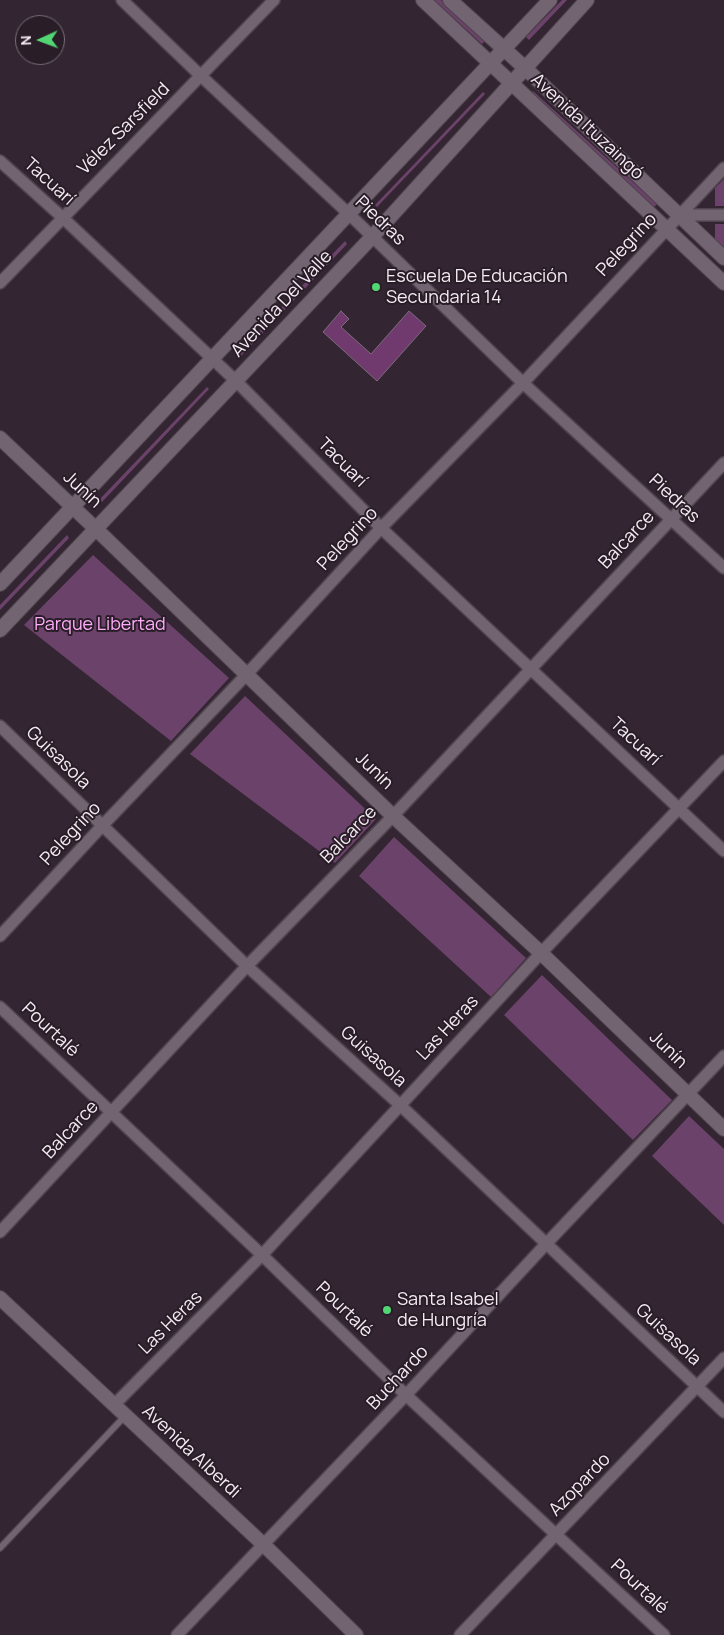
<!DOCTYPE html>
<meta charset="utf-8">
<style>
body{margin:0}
#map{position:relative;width:724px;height:1635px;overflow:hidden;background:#332632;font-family:Manrope,sans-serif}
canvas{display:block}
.north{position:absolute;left:15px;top:15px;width:50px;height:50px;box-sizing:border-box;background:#291d28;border:1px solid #7a6f79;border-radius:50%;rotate:268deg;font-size:14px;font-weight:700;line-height:20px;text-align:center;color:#f4ebf3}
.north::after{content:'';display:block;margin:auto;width:18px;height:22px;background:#52d673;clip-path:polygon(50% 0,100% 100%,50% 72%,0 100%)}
</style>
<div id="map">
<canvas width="724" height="1635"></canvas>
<div class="north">N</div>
</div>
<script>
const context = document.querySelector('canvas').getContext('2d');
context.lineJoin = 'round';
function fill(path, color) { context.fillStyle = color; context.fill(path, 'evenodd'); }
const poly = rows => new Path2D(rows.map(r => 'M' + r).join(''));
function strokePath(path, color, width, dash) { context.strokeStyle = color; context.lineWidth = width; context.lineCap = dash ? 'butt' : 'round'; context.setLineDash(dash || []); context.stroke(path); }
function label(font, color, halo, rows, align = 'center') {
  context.font = font + ' Manrope,sans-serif'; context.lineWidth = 4; context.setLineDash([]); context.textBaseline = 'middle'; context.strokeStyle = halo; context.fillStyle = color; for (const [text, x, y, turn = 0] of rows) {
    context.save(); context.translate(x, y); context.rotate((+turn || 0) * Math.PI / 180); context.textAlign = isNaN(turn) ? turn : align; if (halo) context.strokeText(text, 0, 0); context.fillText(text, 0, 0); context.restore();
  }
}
const green = poly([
 [434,0,441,0,485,41,482,44],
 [562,0,567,0,529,40,526,37],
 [533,91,657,204,654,207,531,94],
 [483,92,485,94,377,207,375,205],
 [724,179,724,206,715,206,715,188],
 [715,224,724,224,724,249,715,240],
 [345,241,347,244,240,357,237,354],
 [207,387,209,389,102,502,99,500],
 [67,535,69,538,0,610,0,605],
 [93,555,229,678,171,741,24,625],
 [245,696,376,819,335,863,190,754],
 [394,837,526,958,491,997,359,876],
 [542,975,672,1100,633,1140,504,1015],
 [689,1116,724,1149,724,1225,652,1156]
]);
const building = poly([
 [341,311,349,319,341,327,371,354,409,311,426,326,377,381,323,332,341,311]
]);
const service = poly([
 [0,1548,125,1416]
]);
const minor = poly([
 [122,0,201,76,349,214,523,383,724,568],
 [0,161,62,217,236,381,381,528,724,851],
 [679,215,724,215],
 [0,283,274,0],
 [0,726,247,966,400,1105,724,1412],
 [0,936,102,826,247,674,381,528,523,383,724,168],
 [0,1007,262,1255,406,1395,664,1635],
 [0,1232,247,966,393,816,724,463],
 [114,1405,262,1255,541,953,724,761],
 [177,1635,406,1395,546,1244,724,1056],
 [460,1635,724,1358]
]);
const tertiary = poly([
 [0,438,96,529,393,816,541,953,724,1129]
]);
const secondary = poly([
 [423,0,724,283],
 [450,0,525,68,724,258],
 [0,584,550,0],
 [0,630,372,237,587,0],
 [0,1298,265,1546,356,1635]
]);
const markers = [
 [376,287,5,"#52d673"],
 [387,1310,5,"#52d673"]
];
const streetNames = [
 ["Avenida Ituzaingó",587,127,43],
 ["Vélez Sarsfield",124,129,-45],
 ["Tacuarí",49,182,42],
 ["Piedras",380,221,44],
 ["Pelegrino",627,245,-47],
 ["Avenida Del Valle",282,304,-47],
 ["Tacuarí",342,463,45],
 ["Junín",82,490,43],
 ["Piedras",674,499,43],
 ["Pelegrino",348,539,-47],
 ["Balcarce",627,540,-47],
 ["Tacuarí",635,742,43],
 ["Guisasola",58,758,44],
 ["Junín",374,771,44],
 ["Pelegrino",71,834,-47],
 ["Balcarce",349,835,-46],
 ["Las Heras",448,1028,-47],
 ["Pourtalé",50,1030,43],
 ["Junín",668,1050,44],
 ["Guisasola",373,1057,42],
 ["Balcarce",71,1130,-47],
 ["Pourtalé",344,1310,44],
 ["Las Heras",171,1323,-45],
 ["Guisasola",668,1335,43],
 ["Buchardo",398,1378,-47],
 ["Avenida Alberdi",191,1452,43],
 ["Azopardo",580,1485,-46],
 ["Pourtalé",639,1587,43]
];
const poiNames = [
 ["Escuela De Educación",386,277],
 ["Secundaria 14",386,298],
 ["Santa Isabel",397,1300],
 ["de Hungría",397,1321]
];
const parkNames = [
 ["Parque Libertad",100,625]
];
fill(green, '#6b4269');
fill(building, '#713a6f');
strokePath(building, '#7b6c7a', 1);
strokePath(service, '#4f444e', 8);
strokePath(minor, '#4f444e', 14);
strokePath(tertiary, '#4f444e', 16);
strokePath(secondary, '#4f444e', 16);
strokePath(service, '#736471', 5.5);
strokePath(minor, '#736471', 11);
strokePath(tertiary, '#736471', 14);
strokePath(secondary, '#736471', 14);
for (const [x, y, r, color] of markers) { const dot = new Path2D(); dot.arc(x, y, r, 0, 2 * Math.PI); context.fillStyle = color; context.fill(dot); strokePath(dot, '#291d28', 2); }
label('18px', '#f4ebf3', '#291d28', streetNames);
label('18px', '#f4ebf3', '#291d28', poiNames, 'left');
label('18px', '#ffadfa', '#291d28', parkNames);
</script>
